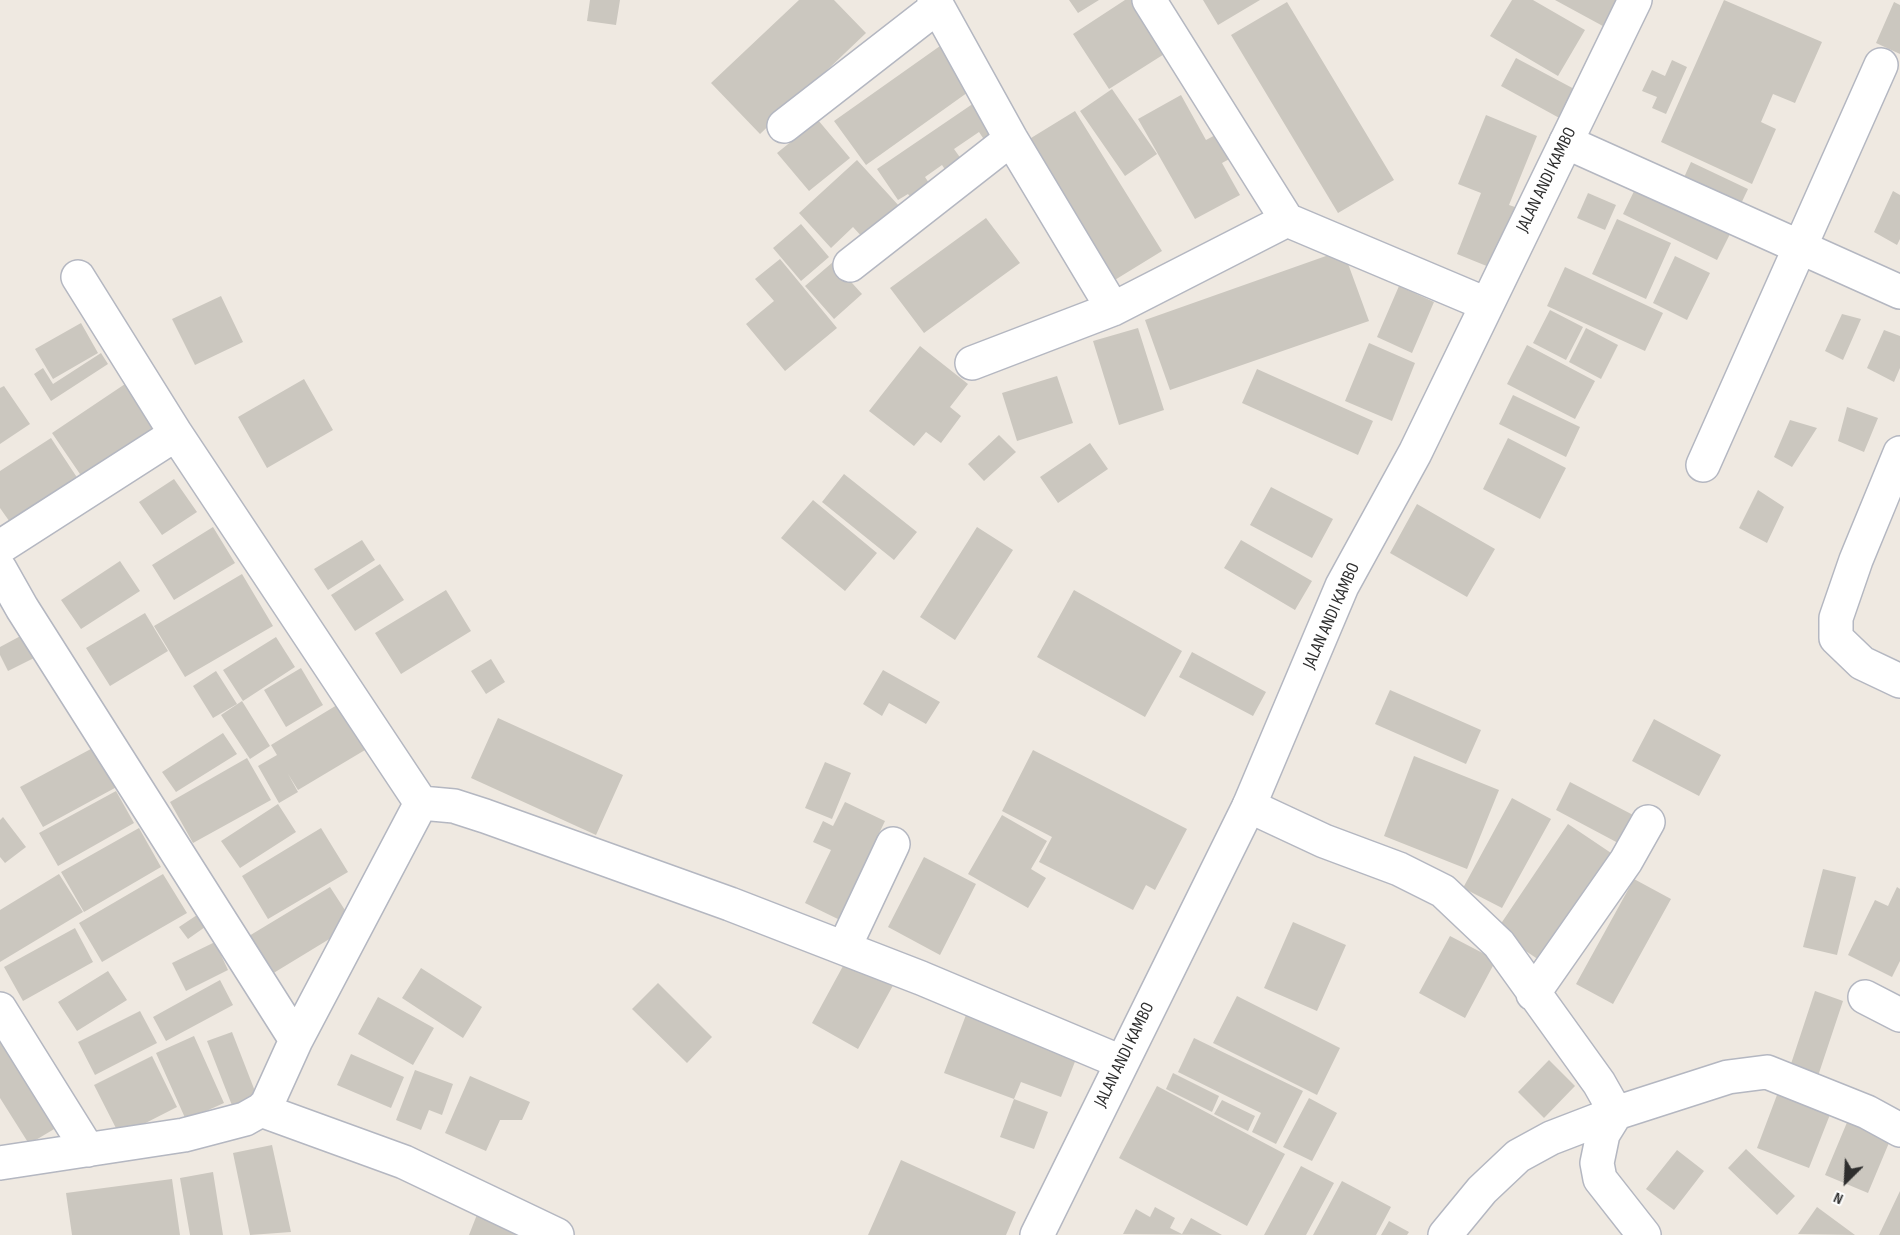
<!DOCTYPE html>
<style>
body{margin:0}
#map{position:relative;width:1900px;height:1235px;overflow:hidden;background:#efe9e1;font-family:"Sofia Sans Condensed",sans-serif}
canvas{display:block}
.north{position:absolute;left:1816px;top:1151px;width:60px;height:60px;-webkit-text-stroke:4px #fff;paint-order:stroke;rotate:204deg;font-size:16px;font-weight:700;line-height:24px;text-align:center;color:#2e2e2e}
.north::after{content:'';display:block;margin:auto;width:21px;height:27px;background:#2e2e2e;clip-path:polygon(50% 0,100% 100%,50% 72%,0 100%)}
</style>
<div id="map">
<canvas width="1900" height="1235"></canvas>
<div class="north">N</div>
</div>
<script>
const context = document.querySelector('canvas').getContext('2d');
context.lineJoin = 'round';
function fill(path, color) { context.fillStyle = color; context.fill(path, 'evenodd'); }
const poly = rows => new Path2D(rows.map(r => 'M' + r).join(''));
function strokePath(path, color, width, dash) { context.strokeStyle = color; context.lineWidth = width; context.lineCap = dash ? 'butt' : 'round'; context.setLineDash(dash || []); context.stroke(path); }
function label(font, color, halo, rows, align = 'center') {
  context.font = font + ' "Sofia Sans Condensed",sans-serif'; context.lineWidth = 5; context.setLineDash([]); context.textBaseline = 'middle'; context.strokeStyle = halo; context.fillStyle = color; for (const [text, x, y, turn = 0] of rows) {
    context.save(); context.translate(x, y); context.rotate((+turn || 0) * Math.PI / 180); context.textAlign = isNaN(turn) ? turn : align; if (halo) context.strokeText(text, 0, 0); context.fillText(text, 0, 0); context.restore();
  }
}
const building = poly([
 [590,0,620,0,616,25,587,21],
 [799,0,834,0,866,33,760,134,711,83],
 [1069,0,1099,0,1078,13],
 [1125,0,1137,0,1169,51,1109,89,1073,34],
 [1203,0,1260,0,1218,25],
 [1512,0,1533,0,1585,30,1558,76,1490,36],
 [1555,0,1628,0,1612,31],
 [1724,0,1822,42,1795,103,1773,94,1761,122,1776,129,1752,184,1661,142],
 [1287,2,1394,180,1338,213,1231,35],
 [1894,2,1900,5,1900,54,1876,43],
 [940,46,971,90,866,165,834,121],
 [1516,58,1578,91,1563,120,1501,86],
 [1672,60,1687,67,1666,114,1652,108,1657,97,1642,91,1652,70,1665,76],
 [1112,89,1157,154,1125,176,1080,111],
 [1181,95,1206,140,1221,132,1235,156,1222,163,1240,195,1195,219,1138,119],
 [974,103,997,137,987,144,979,132,954,149,964,163,948,174,942,165,925,177,933,189,914,202,908,194,898,200,877,169],
 [1075,111,1162,251,1105,286,1018,146],
 [1486,115,1537,136,1509,205,1518,208,1494,269,1457,254,1481,193,1458,184],
 [818,120,850,158,809,191,777,153],
 [857,160,900,207,864,239,853,227,831,248,799,213],
 [1691,162,1748,189,1738,210,1681,184],
 [1637,185,1731,232,1717,260,1623,214],
 [1893,191,1900,195,1900,239,1897,245,1874,232],
 [1588,193,1616,205,1605,230,1577,218],
 [986,218,1020,263,924,333,890,288],
 [1617,219,1671,243,1646,299,1592,274],
 [801,224,829,257,801,281,773,248],
 [1343,250,1369,321,1170,390,1145,320],
 [1675,256,1710,273,1687,320,1653,303],
 [780,259,837,328,785,371,746,324,774,301,755,279],
 [833,262,862,294,834,319,805,286],
 [1565,267,1663,313,1645,351,1547,306],
 [1399,286,1434,302,1412,353,1377,337],
 [221,296,243,342,195,365,172,319],
 [1550,310,1583,327,1566,360,1533,343],
 [1842,314,1861,319,1843,360,1825,351],
 [81,323,98,353,53,379,35,349],
 [1138,328,1164,410,1119,425,1093,341],
 [1586,328,1618,345,1601,379,1569,362],
 [1884,330,1900,336,1900,368,1894,382,1867,368],
 [1369,343,1415,363,1392,421,1345,401],
 [1527,345,1595,381,1575,419,1507,384],
 [920,346,968,384,950,407,961,416,941,443,926,432,914,446,869,411],
 [101,353,108,364,51,401,34,374,43,368,53,384],
 [1257,369,1373,421,1358,455,1242,403],
 [1057,376,1073,423,1017,441,1002,393],
 [304,379,333,430,267,468,238,417],
 [131,380,161,424,82,477,52,433],
 [4,386,30,424,0,444,0,388],
 [1513,395,1580,427,1566,457,1499,424],
 [1847,407,1878,418,1864,452,1838,441],
 [1790,420,1817,428,1792,467,1774,457],
 [999,435,1016,452,984,481,968,464],
 [51,438,80,482,12,525,0,508,0,471],
 [1508,438,1566,468,1540,519,1483,489],
 [1090,443,1108,469,1058,503,1040,477],
 [844,474,917,532,894,560,822,502],
 [174,479,197,512,162,535,139,502],
 [1271,487,1333,519,1312,558,1250,525],
 [1758,490,1784,507,1767,543,1739,528],
 [813,500,877,553,845,591,781,538],
 [1417,504,1495,549,1467,597,1390,553],
 [213,527,235,563,174,600,152,565],
 [977,527,1013,550,955,640,920,617],
 [362,540,375,560,328,590,314,569],
 [1241,540,1312,581,1295,610,1224,568],
 [120,561,140,591,81,629,61,600],
 [380,564,404,600,355,631,331,595],
 [242,574,273,626,185,677,154,626],
 [446,590,471,631,401,674,375,633],
 [1074,590,1182,651,1145,717,1037,657],
 [145,613,168,651,110,686,86,648],
 [28,632,40,655,8,671,0,655,0,647],
 [276,637,295,667,243,701,223,670],
 [1192,652,1266,692,1253,716,1179,677],
 [491,659,505,682,486,694,471,671],
 [301,668,323,705,286,727,264,690],
 [883,670,940,702,926,724,889,703,882,716,863,704],
 [216,671,237,704,213,718,193,686],
 [1390,690,1481,730,1466,764,1375,724],
 [242,701,270,746,250,759,221,715],
 [337,705,365,750,298,790,288,774,298,792,279,803,258,766,277,755,271,745],
 [498,718,623,775,596,835,471,778],
 [1654,719,1721,755,1699,796,1632,761],
 [223,733,237,754,176,792,162,772],
 [102,743,124,783,43,827,20,787],
 [1033,750,1187,829,1155,890,1146,885,1133,910,1039,862,1052,837,1002,811],
 [1414,756,1499,790,1467,869,1384,836],
 [247,758,271,800,193,843,170,802],
 [825,762,851,773,832,819,805,808],
 [1570,782,1635,816,1620,844,1556,810],
 [116,791,134,823,58,866,39,833],
 [1512,798,1551,819,1502,908,1463,888],
 [845,802,885,821,873,846,878,848,842,921,805,903,831,850,813,842,823,821,833,826],
 [278,804,296,832,240,868,221,841],
 [1002,815,1047,841,1031,869,1046,878,1028,908,968,874],
 [3,817,26,847,5,863,0,857,0,820],
 [1568,824,1620,859,1548,966,1496,931],
 [139,828,161,867,84,912,61,872],
 [321,828,348,872,268,919,242,876],
 [924,857,976,884,940,955,888,927],
 [1823,869,1856,877,1837,955,1803,947],
 [59,874,83,912,0,962,0,910],
 [163,874,187,913,102,962,79,923],
 [1634,879,1671,899,1613,1004,1576,984],
 [330,887,354,924,267,977,244,939],
 [1897,887,1900,889,1900,961,1892,977,1848,955,1875,900,1888,906],
 [197,915,205,927,188,939,179,927],
 [1293,922,1346,945,1317,1011,1264,988],
 [75,928,93,962,23,1001,4,967],
 [1450,936,1496,960,1465,1018,1419,993],
 [215,942,228,970,186,991,172,963],
 [849,955,896,980,858,1049,812,1023],
 [421,968,482,1007,463,1038,402,998],
 [108,971,127,1000,77,1031,58,1002],
 [220,980,233,1005,166,1041,153,1017],
 [658,983,712,1037,687,1063,632,1009],
 [1815,991,1843,1001,1815,1085,1787,1076],
 [1237,996,1340,1048,1317,1095,1213,1043],
 [378,997,434,1028,413,1065,358,1034],
 [969,1007,1080,1049,1061,1097,1021,1082,1014,1099,944,1073],
 [140,1011,157,1043,95,1075,78,1042],
 [232,1032,258,1099,233,1108,207,1041],
 [0,1036,66,1122,29,1144,0,1098],
 [194,1036,224,1103,186,1120,156,1053],
 [1194,1038,1303,1091,1276,1144,1252,1132,1261,1113,1178,1072],
 [351,1054,404,1077,391,1108,337,1085],
 [152,1056,177,1107,120,1136,94,1085],
 [1549,1060,1575,1086,1544,1118,1518,1092],
 [415,1070,453,1084,442,1115,429,1110,421,1130,396,1120],
 [1173,1073,1219,1096,1212,1112,1166,1089],
 [470,1076,530,1102,522,1120,500,1120,486,1151,445,1133],
 [1157,1086,1285,1154,1247,1226,1119,1158],
 [1780,1087,1833,1107,1809,1168,1757,1148],
 [1309,1098,1337,1113,1312,1161,1283,1147],
 [1014,1099,1048,1112,1034,1149,1000,1137],
 [1222,1100,1255,1116,1248,1131,1214,1114],
 [1848,1120,1891,1138,1868,1193,1825,1175],
 [272,1145,291,1232,250,1235,233,1153],
 [1746,1149,1795,1196,1777,1215,1728,1168],
 [1677,1150,1704,1171,1674,1210,1646,1189],
 [901,1160,1016,1212,1006,1235,868,1235],
 [1301,1166,1334,1183,1306,1235,1264,1235],
 [213,1172,223,1235,190,1235,180,1178],
 [172,1179,180,1235,72,1235,66,1193],
 [1342,1181,1391,1207,1376,1235,1313,1235],
 [1900,1191,1900,1235,1879,1235],
 [1155,1207,1175,1218,1170,1228,1182,1234,1191,1218,1222,1235,1123,1234,1136,1209,1150,1217],
 [1817,1207,1855,1235,1798,1234],
 [478,1212,536,1235,469,1235],
 [1389,1221,1409,1232,1407,1235,1381,1235]
]);
const street = poly([
 [934,0,1011,139,1113,309],
 [1149,0,1287,220,1486,304],
 [784,126,937,7],
 [1566,142,1900,292],
 [850,265,1011,139],
 [78,277,176,434,421,803],
 [972,363,1113,309,1287,220],
 [1900,453,1856,560,1836,618,1836,638,1862,663,1900,681],
 [1703,465,1881,65],
 [0,547,176,434],
 [0,569,22,608,296,1040],
 [1249,806,1324,841,1399,869,1443,891,1499,944,1599,1083,1616,1113,1728,1077,1767,1072,1867,1112,1900,1130],
 [844,948,893,844],
 [1533,994,1626,861,1648,822],
 [1865,997,1900,1015],
 [0,1009,88,1150],
 [261,1110,404,1162,557,1235],
 [0,1163,184,1135,245,1119,261,1110,267,1104,296,1040,421,803,454,806,485,816,730,904,921,978,1121,1062],
 [1445,1235,1482,1190,1518,1156,1551,1138,1616,1113,1603,1134,1597,1163,1600,1179,1644,1235]
]);
const secondary = poly([
 [1037,1235,1249,806,1342,586,1415,453,1635,0]
]);
const streetNames = [
 ["JALAN ANDI KAMBO",1547,180,-64],
 ["JALAN ANDI KAMBO",1332,616,-66],
 ["JALAN ANDI KAMBO",1125,1055,-64]
];
fill(building, '#cbc7bf');
strokePath(street, '#b4b7c1', 36);
strokePath(secondary, '#b4b7c1', 36);
strokePath(street, '#fff', 33);
strokePath(secondary, '#fff', 33);
label('18px', '#2e2e2e', '#fff', streetNames);
</script>
